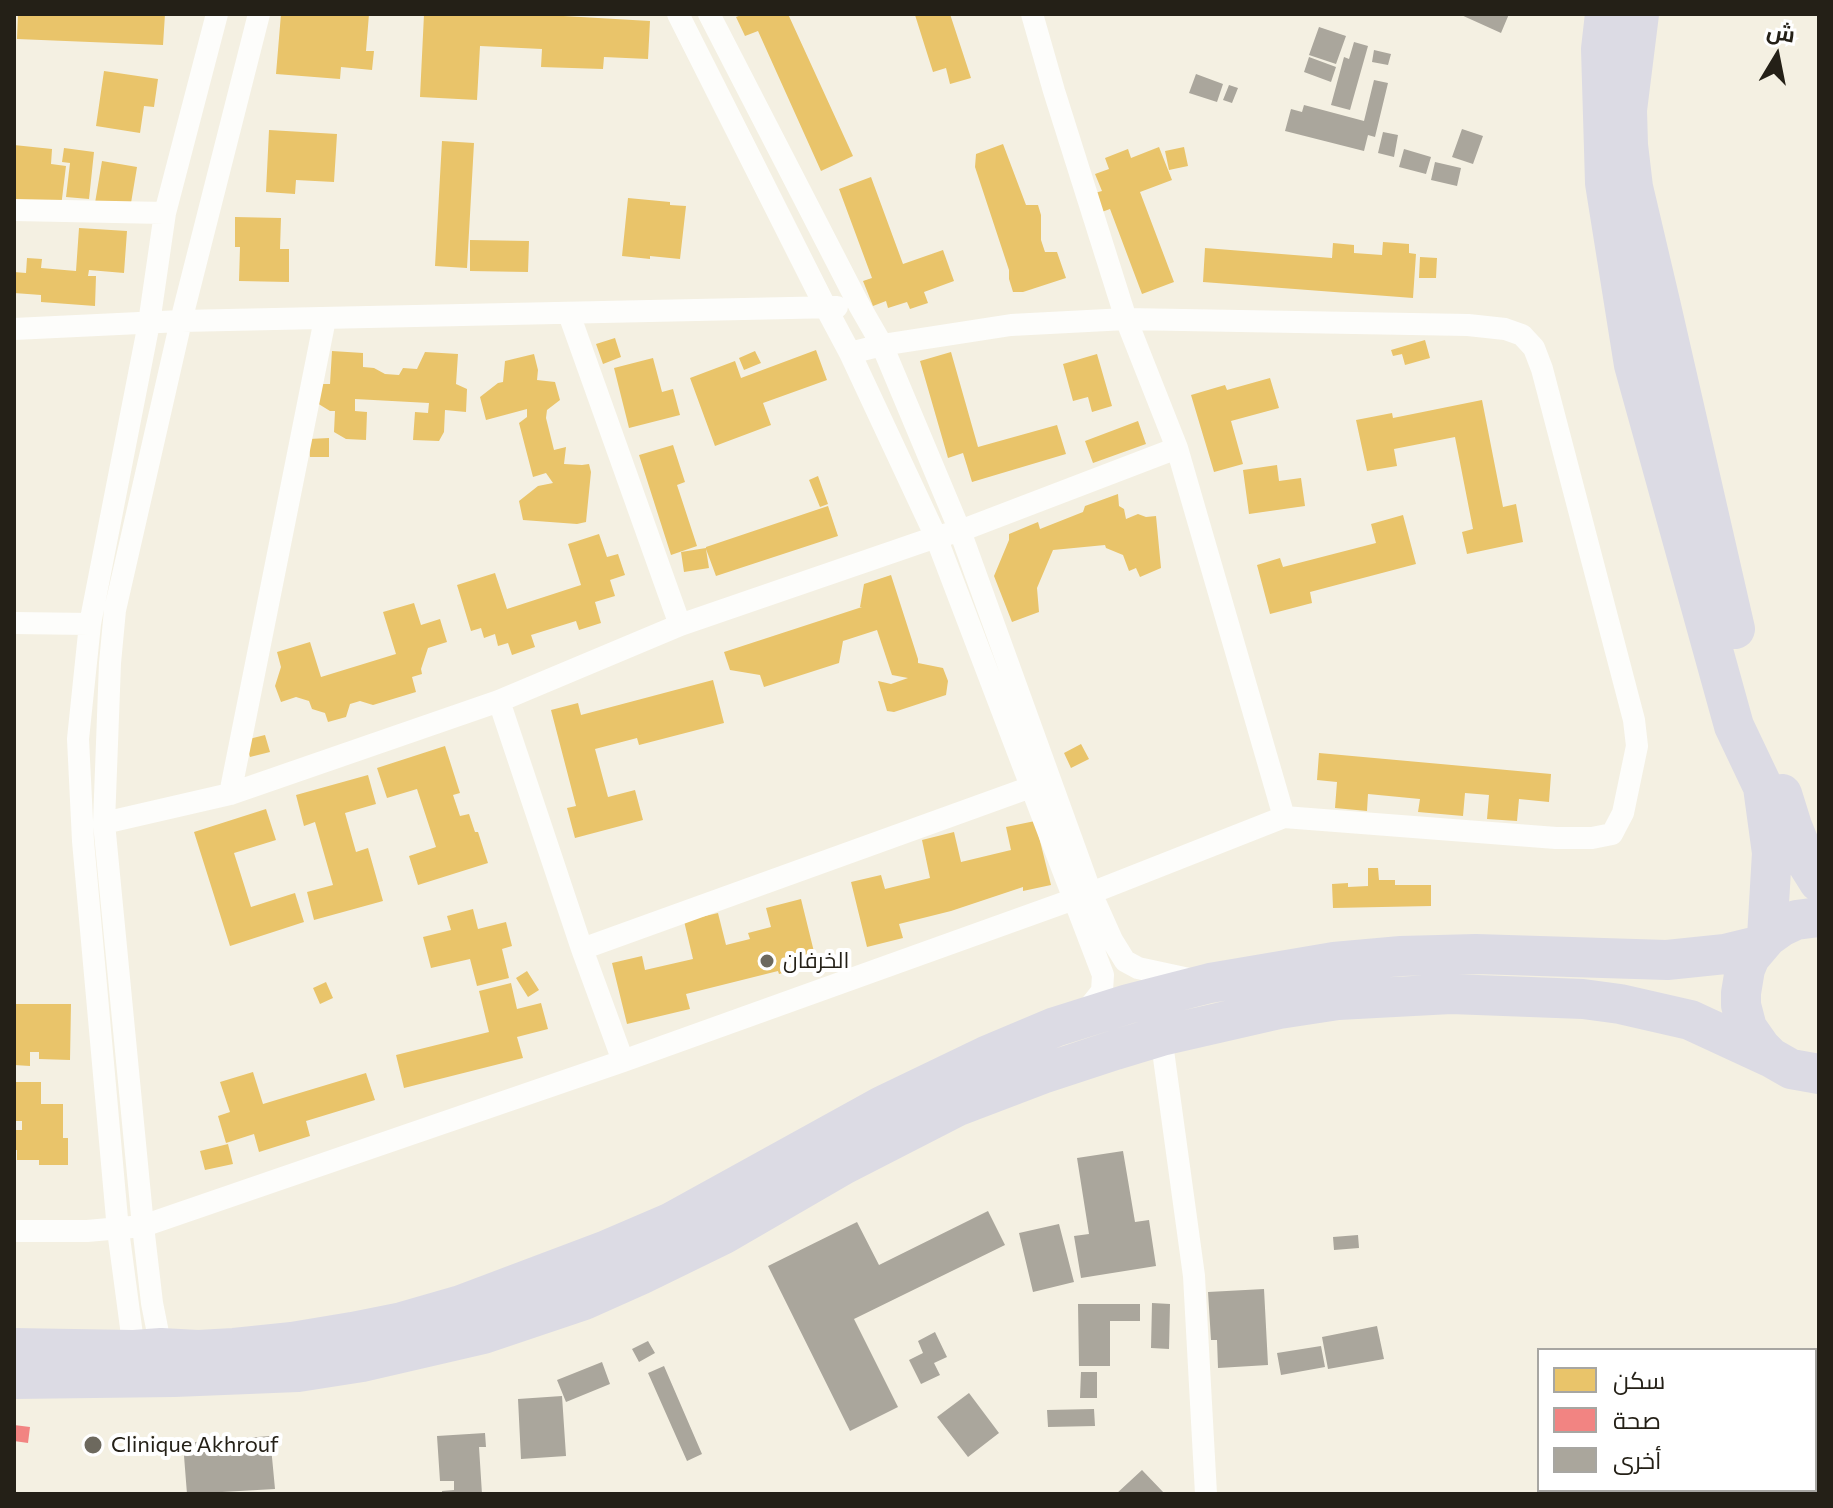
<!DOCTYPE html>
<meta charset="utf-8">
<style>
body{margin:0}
#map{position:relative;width:1833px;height:1508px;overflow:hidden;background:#f4f0e2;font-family:Commissioner,Cairo,sans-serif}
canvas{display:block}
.frame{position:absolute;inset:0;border:16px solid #242017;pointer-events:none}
.legend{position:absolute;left:1537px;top:1348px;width:280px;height:144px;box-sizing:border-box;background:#fff;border:2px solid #a7a6a2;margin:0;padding:10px 14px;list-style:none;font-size:24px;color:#242017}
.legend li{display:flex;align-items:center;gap:16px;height:40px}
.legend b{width:40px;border:2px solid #a7a6a2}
.north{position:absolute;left:1737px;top:16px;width:80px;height:80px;-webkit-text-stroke:6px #fff;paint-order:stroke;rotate:10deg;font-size:22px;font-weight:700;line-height:32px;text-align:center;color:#242017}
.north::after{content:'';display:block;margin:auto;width:28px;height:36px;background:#242017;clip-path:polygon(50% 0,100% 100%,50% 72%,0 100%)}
</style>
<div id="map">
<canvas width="1833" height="1508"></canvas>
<div class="frame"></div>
<ul class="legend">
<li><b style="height:22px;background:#e9c46a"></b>سكن</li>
<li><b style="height:22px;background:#f28482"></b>صحة</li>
<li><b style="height:22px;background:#aaa69c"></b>أخرى</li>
</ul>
<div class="north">ش</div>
</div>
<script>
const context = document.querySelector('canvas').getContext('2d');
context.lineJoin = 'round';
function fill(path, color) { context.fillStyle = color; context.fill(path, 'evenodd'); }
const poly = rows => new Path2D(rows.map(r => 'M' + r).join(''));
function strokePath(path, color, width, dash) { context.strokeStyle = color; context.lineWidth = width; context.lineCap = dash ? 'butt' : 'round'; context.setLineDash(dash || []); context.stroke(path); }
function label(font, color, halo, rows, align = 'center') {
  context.font = font + ' Commissioner,Cairo,sans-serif'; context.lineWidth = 8; context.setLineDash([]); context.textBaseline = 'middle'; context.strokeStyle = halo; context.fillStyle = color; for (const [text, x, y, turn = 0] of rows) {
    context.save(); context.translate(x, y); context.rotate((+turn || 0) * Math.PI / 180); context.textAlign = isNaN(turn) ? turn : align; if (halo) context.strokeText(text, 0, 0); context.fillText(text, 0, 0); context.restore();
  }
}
const homes = poly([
 [18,14,165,14,163,45,17,39],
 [281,14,369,14,366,51,374,51,372,70,341,67,340,79,276,74],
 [424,14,529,14,650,21,648,59,604,57,603,69,541,67,542,49,480,46,477,100,420,97],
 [744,14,788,14,853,156,821,171,758,31,745,36,736,17],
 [919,14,950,14,971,78,950,84,946,68,933,72,915,15],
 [104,71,158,79,154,107,144,106,140,133,96,126],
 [269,130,337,134,334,182,296,180,295,194,266,192],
 [442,141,474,143,467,268,435,266],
 [1003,144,1026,205,1038,205,1041,215,1041,240,1045,252,1057,252,1066,278,1023,292,1013,292,1009,279,1009,270,975,167,976,154],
 [14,145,52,149,51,164,66,166,61,207,14,204],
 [1159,147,1172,180,1140,192,1174,282,1142,294,1110,209,1099,213,1091,194,1102,191,1095,174,1109,169,1105,158,1128,149,1131,158],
 [1184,147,1188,166,1169,170,1165,151],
 [64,148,94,152,89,199,66,197,70,163,62,162],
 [102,161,137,167,130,209,95,203],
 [871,177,903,264,943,250,954,281,924,292,928,303,910,309,907,302,888,308,886,301,873,306,863,281,872,278,839,189],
 [628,198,670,202,670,205,686,206,680,259,650,256,650,259,622,256],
 [235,217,281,218,280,249,289,249,289,282,239,281,240,247,235,247],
 [79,228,127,231,124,273,89,270,88,276,96,276,95,306,41,302,41,295,14,293,14,272,26,273,27,258,42,259,41,268,76,271],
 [470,240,529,241,528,272,470,271],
 [1383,242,1409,244,1409,253,1416,254,1413,298,1203,282,1205,248,1332,258,1333,243,1354,245,1354,253,1382,255],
 [1420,257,1437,258,1436,278,1419,278],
 [615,338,621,357,603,364,596,344],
 [1425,340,1430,358,1405,365,1402,354,1393,356,1391,350],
 [816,350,827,380,763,403,771,425,715,446,690,378,735,361,741,378],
 [332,351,363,353,363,367,374,368,385,374,399,375,403,368,417,369,425,352,458,354,456,384,467,389,466,412,445,410,444,432,439,441,413,440,415,412,428,413,429,403,355,399,355,411,367,412,366,440,346,439,334,432,335,411,330,411,317,403,317,384,330,384],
 [755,351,761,363,744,370,739,358],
 [951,352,978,447,1057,425,1066,454,972,482,963,453,948,458,920,361],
 [534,354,538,370,537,380,555,382,560,400,547,410,546,418,554,450,566,447,564,464,582,465,589,464,591,472,586,522,577,524,523,520,519,501,538,486,553,483,546,473,533,477,519,423,527,417,527,409,486,420,480,397,498,383,503,382,505,361],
 [1097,354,1112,406,1092,412,1088,397,1073,401,1063,364],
 [653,358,662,392,673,389,680,415,629,428,614,368],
 [1270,378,1279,408,1231,421,1243,464,1214,472,1191,395,1225,385,1227,390],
 [1482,400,1503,507,1516,504,1523,542,1467,554,1462,532,1473,529,1455,437,1394,449,1397,466,1367,471,1356,420,1392,413,1393,418],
 [1138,421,1146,444,1093,463,1085,441],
 [329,438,329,457,310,457,309,439],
 [673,445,685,482,677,485,697,546,671,555,639,455],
 [1277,465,1279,481,1301,478,1305,506,1249,514,1243,470],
 [818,476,828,504,820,507,809,480],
 [1118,494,1119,506,1124,509,1126,519,1138,514,1146,517,1156,516,1161,568,1140,577,1136,568,1129,571,1123,555,1106,548,1105,545,1053,550,1037,588,1039,612,1012,622,994,576,1009,540,1009,534,1038,522,1040,529,1083,512,1085,506],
 [828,506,838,536,716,576,706,549,709,568,684,572,681,552,706,548,706,547],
 [1403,515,1416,564,1310,592,1312,603,1270,614,1257,565,1280,558,1283,567,1376,543,1371,524],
 [599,534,607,557,618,554,625,575,610,580,615,596,595,602,601,623,579,630,576,621,531,635,535,647,512,655,508,643,498,646,495,634,484,638,481,628,471,631,457,585,495,573,507,609,581,585,568,544],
 [891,575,918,659,918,663,943,668,948,681,946,695,894,712,887,711,878,681,891,684,908,678,892,675,877,630,843,641,839,663,764,687,760,675,730,670,724,652,862,607,860,607,864,584],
 [414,603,421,625,440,619,447,642,428,648,421,669,422,674,412,677,416,692,373,705,360,701,350,704,346,717,328,722,325,713,312,709,309,701,296,697,281,702,275,686,281,667,277,652,310,642,321,677,396,654,383,612],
 [713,680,724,723,639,745,637,738,595,749,608,797,635,790,643,820,575,838,567,808,576,806,551,710,578,703,581,715],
 [265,735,270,752,250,757,245,740],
 [1081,744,1089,759,1071,768,1064,753],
 [445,746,460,793,453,795,460,816,469,814,475,832,478,832,488,863,418,885,409,856,436,847,417,789,387,798,377,768],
 [1319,753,1551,774,1549,802,1519,799,1517,821,1487,819,1489,795,1465,793,1463,816,1418,812,1420,799,1368,794,1367,811,1335,808,1337,782,1317,780],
 [368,775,376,804,345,813,356,852,368,848,383,901,314,920,307,892,333,885,315,822,304,826,296,795],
 [266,809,276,840,234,853,251,907,295,893,304,922,230,946,194,832],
 [1035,821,1051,885,1023,891,1023,887,951,911,899,924,903,938,867,947,851,882,881,875,885,889,930,878,922,840,954,832,961,862,1011,850,1006,827],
 [1368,868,1378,868,1379,880,1395,880,1395,885,1431,885,1431,906,1333,908,1332,884,1348,883,1348,887,1368,886],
 [801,899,817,964,779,974,778,971,686,994,690,1009,627,1024,612,963,642,956,645,970,693,959,684,921,718,913,726,945,750,939,748,933,771,927,766,908],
 [473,909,478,929,506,922,512,946,502,949,509,978,477,986,470,959,431,968,423,937,451,930,447,916],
 [527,971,539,990,528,997,516,978],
 [326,982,333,998,320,1004,313,988],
 [511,983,517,1009,541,1003,548,1029,517,1037,523,1058,404,1088,396,1055,489,1032,479,991],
 [14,1004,71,1004,70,1060,39,1059,39,1052,30,1052,30,1066,14,1065],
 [253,1072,263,1104,366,1073,375,1100,306,1121,310,1136,259,1152,254,1134,226,1143,218,1116,230,1112,220,1082],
 [14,1082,41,1082,41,1104,63,1104,63,1138,68,1138,68,1165,39,1165,39,1160,17,1160,17,1150,14,1150,14,1130,22,1130,22,1121,14,1121],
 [228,1144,233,1164,205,1170,200,1151]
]);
const health = poly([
 [14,1425,30,1427,28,1443,14,1441]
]);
const building = poly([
 [1459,14,1509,14,1501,33],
 [1319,27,1346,36,1336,64,1309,55],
 [1354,42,1368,46,1350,110,1331,105,1344,57,1349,59],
 [1374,50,1391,54,1388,65,1372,62],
 [1309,57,1336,67,1331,82,1304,72],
 [1196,74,1223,84,1217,102,1189,93],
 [1374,80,1388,83,1375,137,1368,135,1364,151,1285,131,1291,109,1302,112,1304,105,1364,121],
 [1229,85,1238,88,1232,103,1223,100],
 [1462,129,1483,136,1473,164,1452,157],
 [1383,132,1398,135,1394,157,1378,153],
 [1404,149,1431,157,1426,174,1399,167],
 [1435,162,1461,168,1457,186,1431,180],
 [1123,1151,1135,1222,1149,1220,1156,1266,1081,1278,1074,1236,1089,1234,1077,1158],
 [988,1211,1005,1245,854,1319,898,1407,850,1431,768,1266,857,1222,879,1265],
 [1059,1224,1074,1282,1033,1292,1019,1233],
 [1358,1235,1359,1248,1334,1250,1333,1237],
 [1264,1289,1268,1365,1218,1368,1217,1340,1211,1340,1208,1292],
 [1152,1303,1170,1304,1169,1349,1151,1348],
 [1078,1304,1140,1304,1140,1321,1110,1321,1110,1366,1079,1366],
 [1377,1326,1384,1359,1328,1369,1322,1337],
 [935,1332,947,1357,934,1363,940,1375,921,1384,909,1360,923,1353,918,1341],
 [648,1341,655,1353,639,1362,632,1349],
 [1321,1346,1325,1367,1281,1375,1277,1353],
 [602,1362,610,1384,566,1402,557,1380],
 [664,1366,702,1454,687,1461,648,1373],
 [1081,1372,1097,1372,1097,1398,1080,1398],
 [969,1393,999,1433,968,1457,937,1417],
 [562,1396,566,1456,521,1459,518,1399],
 [1094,1409,1095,1426,1048,1427,1047,1410],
 [485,1433,486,1447,479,1447,482,1494,442,1494,442,1491,454,1490,454,1481,440,1481,437,1436],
 [270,1436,275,1489,187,1494,183,1443],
 [1142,1470,1165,1494,1116,1494],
 [1702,1490,1737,1490,1735,1494,1700,1494]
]);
const street = poly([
 [678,14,826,308,850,353,936,537,1103,975,1102,991,1083,1015],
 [709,14,859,305,882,345,960,531,1091,893,1112,940,1125,961,1138,968,1189,979],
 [1032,14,1054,91,1126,319,1177,448,1284,817],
 [14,210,165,213],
 [569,314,680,625],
 [14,329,181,321,837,307],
 [14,623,90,624],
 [499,701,582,949,623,1061],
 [230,794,325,319],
 [104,823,230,794,499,701,680,625,936,537,960,531,1177,448],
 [582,949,1031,787],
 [1161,1036,1194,1276,1206,1494],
 [14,1231,87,1231,143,1226,623,1061,1091,893,1284,817,1556,838,1592,838,1612,834,1623,813,1637,746,1634,720,1542,369,1534,348,1522,335,1505,329,1468,325,1126,319,1011,325,882,345,850,353],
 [161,1348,152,1303,143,1226,104,823,110,663,115,610,181,321,259,14],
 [134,1350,118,1230,83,841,78,739,90,624,149,323,165,213,217,14]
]);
const highway = poly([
 [1605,14,1601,49,1605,183,1634,365,1734,726,1763,787,1772,853,1767,937],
 [1639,14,1627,110,1628,145,1633,187,1661,306,1735,629],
 [1782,794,1792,826,1807,863,1819,882],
 [1819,917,1796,920,1781,927,1767,937,1750,957,1745,969,1741,993,1741,1005,1747,1028,1761,1048,1770,1057,1791,1069,1819,1074],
 [14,1348,134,1350,161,1348,198,1350,234,1348,292,1342,352,1332,402,1322,461,1305,607,1250,670,1223,882,1106,986,1056,1055,1027,1128,1004,1210,983,1334,962,1401,956,1476,954,1667,960,1725,954,1758,946],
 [14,1379,174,1377,298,1372,362,1362,483,1334,584,1300,640,1275,724,1234,843,1165,958,1106,1042,1074,1115,1050,1161,1036,1279,1009,1338,1000,1451,994,1583,999,1620,1004,1690,1020,1770,1057]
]);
const markers = [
 [767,961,8,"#6d695e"],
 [93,1445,10,"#6d695e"]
];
const poiNames = [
 ["الخرفان",783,961],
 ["Clinique Akhrouf",111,1445]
];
fill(homes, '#e9c46a');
fill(health, '#f28482');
fill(building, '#aaa69c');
strokePath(street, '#fdfdfb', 22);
strokePath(highway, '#dcdbe4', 40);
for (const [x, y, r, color] of markers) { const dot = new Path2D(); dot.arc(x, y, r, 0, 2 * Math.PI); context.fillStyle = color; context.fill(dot); strokePath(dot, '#fff', 3); }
label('22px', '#242017', '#fff', poiNames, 'left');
</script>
